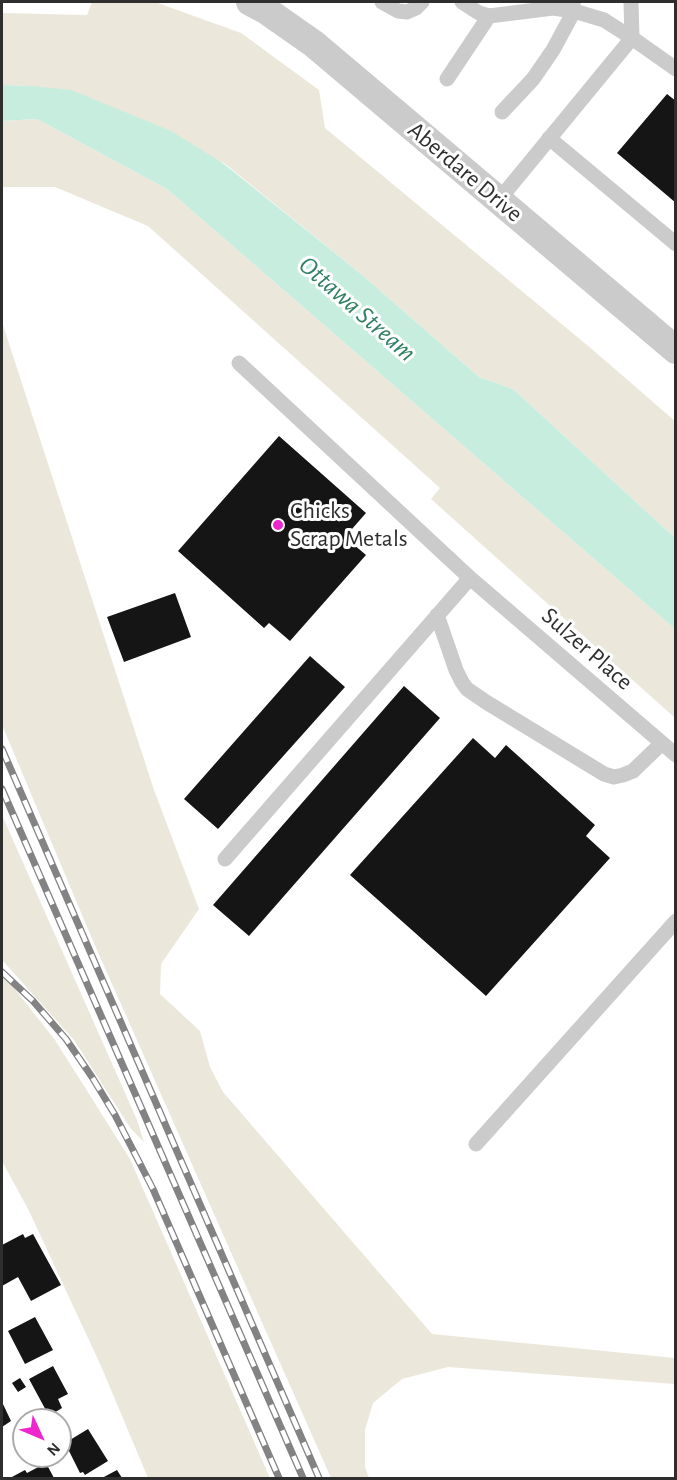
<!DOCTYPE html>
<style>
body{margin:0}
#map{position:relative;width:677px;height:1480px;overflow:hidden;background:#fff;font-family:"Alegreya Sans",sans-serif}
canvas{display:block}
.frame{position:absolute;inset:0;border:3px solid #2e2e2e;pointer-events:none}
.north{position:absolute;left:12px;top:1408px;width:60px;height:60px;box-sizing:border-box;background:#fff;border:2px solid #ababab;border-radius:50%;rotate:134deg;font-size:16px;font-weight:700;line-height:24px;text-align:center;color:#2e2e2e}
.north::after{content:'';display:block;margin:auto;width:21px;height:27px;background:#ed27cd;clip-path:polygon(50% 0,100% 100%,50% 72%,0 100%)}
</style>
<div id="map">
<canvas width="677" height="1480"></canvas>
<div class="frame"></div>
<div class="north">N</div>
</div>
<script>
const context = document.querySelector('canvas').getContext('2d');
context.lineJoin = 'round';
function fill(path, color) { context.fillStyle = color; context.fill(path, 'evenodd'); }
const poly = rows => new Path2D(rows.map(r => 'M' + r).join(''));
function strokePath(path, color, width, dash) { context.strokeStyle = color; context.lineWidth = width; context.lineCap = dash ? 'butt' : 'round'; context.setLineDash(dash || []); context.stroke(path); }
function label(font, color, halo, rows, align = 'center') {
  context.font = font + ' "Alegreya Sans",sans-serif'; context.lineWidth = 6; context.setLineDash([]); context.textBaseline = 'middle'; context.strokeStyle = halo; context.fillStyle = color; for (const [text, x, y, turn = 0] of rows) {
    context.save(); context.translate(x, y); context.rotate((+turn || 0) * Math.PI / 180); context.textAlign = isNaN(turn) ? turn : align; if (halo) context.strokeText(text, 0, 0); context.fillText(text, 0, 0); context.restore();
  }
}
const green = poly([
 [92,2,155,2,241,33,319,90,325,128,593,350,675,421,675,538,513,389,479,377,361,274,224,163,32,86,2,85,2,13,87,15],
 [37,119,167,189,675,629,675,718,431,499,440,488,148,226,55,187,2,187,2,121],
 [2,322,154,790,199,909,161,964,160,994,200,1031,210,1067,223,1092,432,1334,675,1358,675,1384,448,1367,402,1379,373,1403,365,1430,365,1467,369,1478,331,1478,93,941,2,725],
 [2,815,137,1120,144,1142,131,1129,74,1040,2,960],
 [2,977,14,988,55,1040,130,1159,270,1478,148,1478,101,1366,29,1211,2,1161]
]);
const water = poly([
 [2,85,32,86,71,90,171,131,224,164,361,274,479,377,513,389,675,538,675,629,167,189,37,119,2,121]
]);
const building = poly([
 [667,94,676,101,676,203,617,153],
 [279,436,366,513,345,537,366,555,290,641,269,623,264,628,178,551],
 [175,593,191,637,124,662,107,617],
 [310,656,345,687,218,829,184,799],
 [404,686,440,718,249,936,213,905],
 [473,738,495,758,506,745,595,825,586,836,610,858,486,996,350,875],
 [23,1234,25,1238,33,1234,61,1285,31,1301,18,1277,2,1286,2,1245],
 [35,1317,53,1350,25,1364,8,1331],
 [53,1366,68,1394,58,1399,62,1408,49,1416,29,1379],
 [20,1378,26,1387,18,1392,12,1383],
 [2,1402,11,1421,2,1427],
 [88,1429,108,1461,85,1475,83,1472,80,1473,65,1443],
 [46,1463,54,1478,10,1478,25,1470,27,1473],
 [117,1470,122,1478,102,1478]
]);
const lane = poly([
 [382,2,398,11,407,12,416,8,422,2],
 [462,2,479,13,489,16,553,8,574,11,604,20,632,38,631,2],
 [447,79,489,16],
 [502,112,533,79,553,50,574,11,573,4],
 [549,138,676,244],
 [498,201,632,38,676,69],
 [239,363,470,578,676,755],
 [437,615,456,670,462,682,467,689,486,702,604,774,614,777,623,775,633,771,662,743],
 [225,859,470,578],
 [476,1144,676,921]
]);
const street = poly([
 [250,2,267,11,314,44,676,350]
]);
const rail = poly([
 [2,749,319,1478],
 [2,789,303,1478],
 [2,972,33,1001,66,1039,92,1077,115,1115,153,1189,279,1478]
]);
const markers = [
 [278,525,6,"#ed27cd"]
];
const streetNames = [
 ["Aberdare Drive",465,172,40],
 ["Sulzer Place",587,649,41]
];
const poiNames = [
 ["Chicks",290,511],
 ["Scrap Metals",290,539]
];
const waterNames = [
 ["Ottawa Stream",357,309,41]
];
fill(green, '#ece7db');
fill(water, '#c6edde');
fill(building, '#151515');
strokePath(lane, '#cbcbcb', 15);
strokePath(street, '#cbcbcb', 28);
strokePath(rail, '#838383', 7);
strokePath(rail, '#fff', 4.5, [14]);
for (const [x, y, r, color] of markers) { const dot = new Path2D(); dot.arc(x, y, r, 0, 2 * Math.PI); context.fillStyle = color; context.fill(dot); strokePath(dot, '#fff', 2); }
label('24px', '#2e2e2e', '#fff', streetNames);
label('24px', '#2e2e2e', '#fff', poiNames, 'left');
label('italic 26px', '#328063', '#fff', waterNames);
</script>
